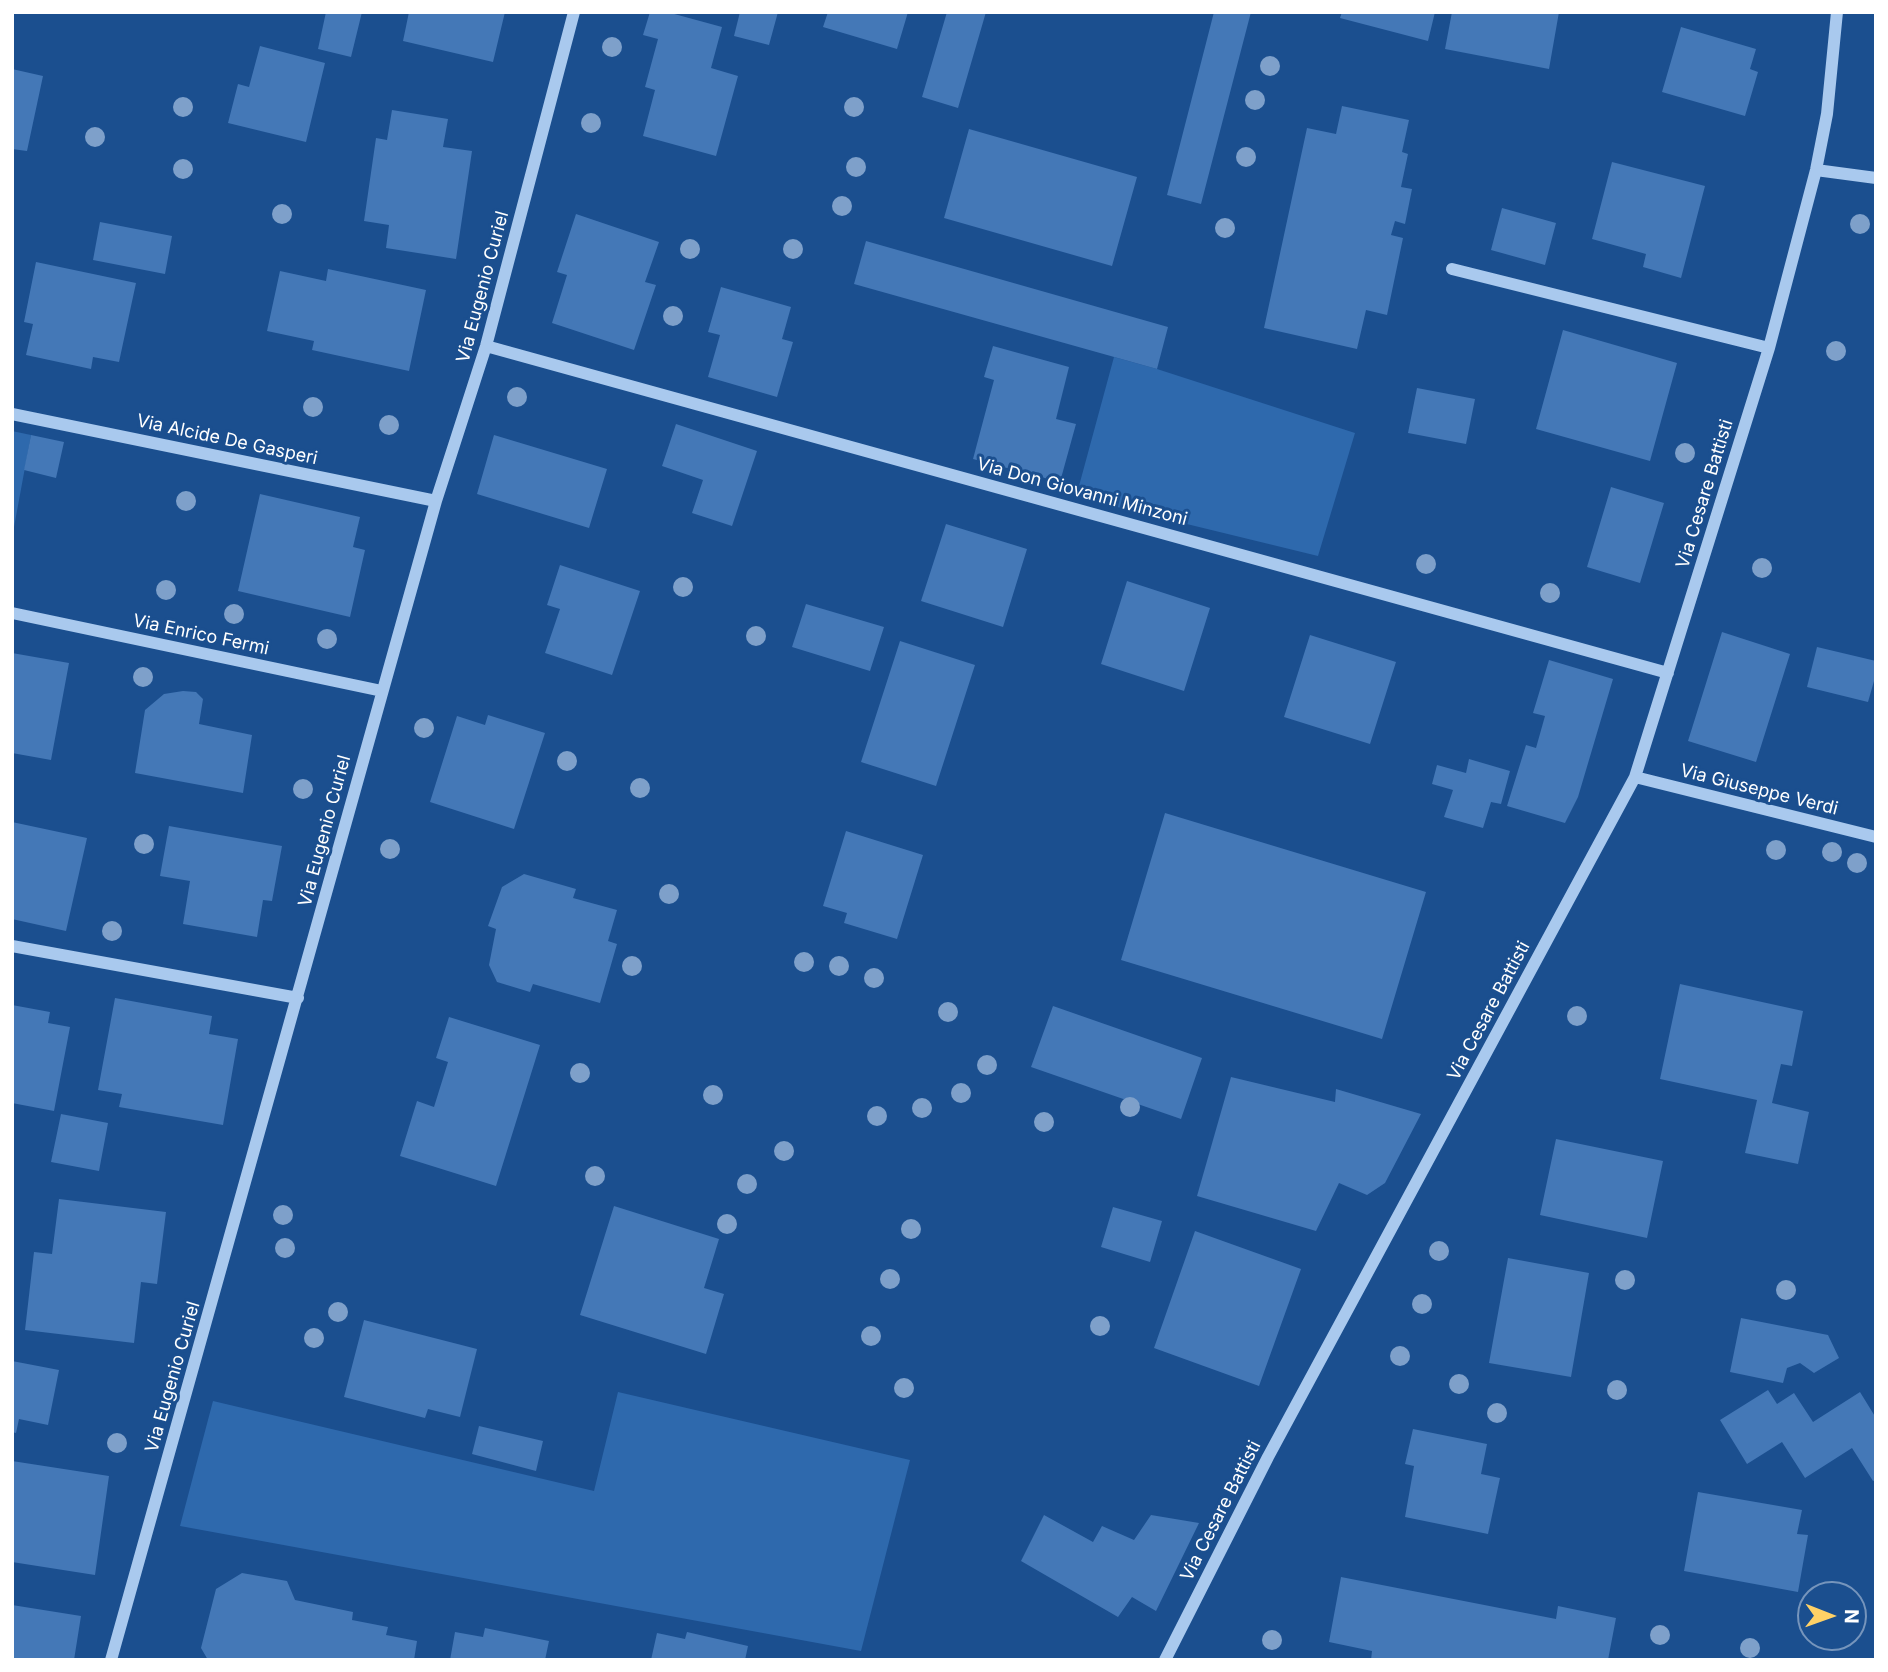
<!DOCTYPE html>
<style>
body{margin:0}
#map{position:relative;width:1888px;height:1672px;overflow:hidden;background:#1b4f8f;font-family:Inter,sans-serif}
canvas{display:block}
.frame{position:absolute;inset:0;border:14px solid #fff;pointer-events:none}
.north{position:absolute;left:1797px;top:1581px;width:70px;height:70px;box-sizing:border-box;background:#1b4f8f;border:2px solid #7695bc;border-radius:50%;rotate:91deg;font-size:19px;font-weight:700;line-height:28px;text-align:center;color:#fff}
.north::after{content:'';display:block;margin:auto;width:24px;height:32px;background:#ffd166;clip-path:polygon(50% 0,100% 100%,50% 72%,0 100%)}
</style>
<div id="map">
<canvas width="1888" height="1672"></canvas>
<div class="frame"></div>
<div class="north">N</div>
</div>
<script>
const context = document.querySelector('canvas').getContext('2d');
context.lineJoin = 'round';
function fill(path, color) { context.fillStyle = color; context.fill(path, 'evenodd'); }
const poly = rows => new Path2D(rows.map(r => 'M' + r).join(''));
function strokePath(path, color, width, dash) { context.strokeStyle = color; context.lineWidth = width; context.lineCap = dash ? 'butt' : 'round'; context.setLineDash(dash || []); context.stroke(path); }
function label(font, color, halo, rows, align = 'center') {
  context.font = font + ' Inter,sans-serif'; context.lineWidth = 6; context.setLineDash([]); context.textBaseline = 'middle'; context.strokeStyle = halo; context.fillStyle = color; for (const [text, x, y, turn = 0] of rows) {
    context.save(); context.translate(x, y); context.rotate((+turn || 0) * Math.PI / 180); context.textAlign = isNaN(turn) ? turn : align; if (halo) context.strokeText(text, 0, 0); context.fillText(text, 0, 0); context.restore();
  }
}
const green = poly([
 [1114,357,1157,369,1355,433,1318,556,1076,497],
 [12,431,31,435,12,538],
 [618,1392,910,1460,861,1651,180,1526,213,1401,594,1491]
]);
const building = poly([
 [326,12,362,12,351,57,318,49],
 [409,12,505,12,493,62,403,41],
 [650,12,667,12,722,27,711,68,738,76,716,156,643,136,655,90,645,87,658,39,643,35],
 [740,12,778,12,769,45,734,36],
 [828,12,908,12,897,49,823,27],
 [947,12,986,12,958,108,922,97],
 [1214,12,1251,12,1201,204,1167,195],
 [1342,12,1435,12,1428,41,1340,18],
 [1452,12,1559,12,1549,69,1445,49],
 [1681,27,1756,49,1750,69,1758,72,1745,116,1662,92],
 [260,46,325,63,306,142,228,123,238,84,249,87],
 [12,69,43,76,27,151,12,149],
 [1342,106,1409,120,1402,152,1408,154,1401,187,1412,189,1405,224,1395,221,1391,235,1403,238,1387,315,1366,310,1357,349,1264,328,1307,128,1336,134],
 [392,110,448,119,443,147,472,151,456,259,386,248,389,225,364,221,376,138,387,140],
 [969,129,1137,177,1112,266,944,218],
 [1612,162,1705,186,1681,278,1643,267,1646,254,1592,239],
 [1502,208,1556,223,1545,265,1491,250],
 [576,214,659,242,645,282,656,285,634,350,552,323,567,275,557,272],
 [100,222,172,236,165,274,93,260],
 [866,241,1168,327,1157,369,854,284],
 [36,262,136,283,119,362,93,357,91,369,26,355,33,324,24,322],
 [328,269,426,290,409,371,312,350,314,341,267,331,280,271,326,281],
 [721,287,791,307,782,339,793,342,777,397,708,377,720,335,708,332],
 [1563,330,1677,363,1650,461,1536,429],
 [993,346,1069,367,1056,419,1076,424,1060,482,973,459,994,380,984,377],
 [1417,388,1475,399,1466,444,1408,433],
 [676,424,757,451,732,526,692,513,703,480,662,466],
 [31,435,64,442,56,478,24,470],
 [494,435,607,469,589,528,477,494],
 [1611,487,1664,503,1640,583,1587,567],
 [260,494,360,517,353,547,365,550,350,617,238,591],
 [946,524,1027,549,1003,627,921,601],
 [560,565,640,591,612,675,545,653,560,609,547,605],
 [1127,581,1210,608,1184,691,1101,664],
 [806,604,884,627,870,671,792,647],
 [1722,632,1790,654,1756,762,1688,741],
 [1310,635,1396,662,1370,744,1284,717],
 [900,641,975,665,936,786,861,762],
 [1817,647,1876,661,1876,674,1868,702,1807,687],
 [12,653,69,663,51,760,12,753],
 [1549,660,1613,679,1578,797,1565,823,1507,806,1526,745,1536,748,1545,716,1533,713],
 [183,691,196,692,203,699,199,724,252,735,243,793,135,773,145,710,164,694],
 [488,715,545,733,514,829,430,802,457,716,485,725],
 [1469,759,1510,771,1501,804,1491,802,1483,828,1444,817,1453,790,1432,784,1437,765,1466,773],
 [1165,813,1426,892,1382,1039,1121,960],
 [12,822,87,838,66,931,12,919],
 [169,826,282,846,272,901,263,900,257,937,183,924,190,881,160,876],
 [846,831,923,855,897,939,844,923,847,913,823,906],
 [524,874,576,889,573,898,617,910,608,941,617,944,600,1003,533,984,530,992,497,982,489,965,496,929,488,926,502,887],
 [1680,984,1803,1011,1792,1066,1781,1064,1772,1103,1809,1112,1798,1164,1745,1153,1757,1100,1660,1079],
 [115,998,212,1016,209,1034,238,1039,223,1125,119,1107,122,1094,98,1090],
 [12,1005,50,1012,48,1023,70,1027,54,1111,12,1103],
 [1053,1006,1202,1058,1181,1119,1031,1067],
 [449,1017,540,1045,496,1186,400,1156,417,1101,434,1107,448,1062,436,1058],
 [1231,1077,1335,1102,1336,1089,1421,1114,1385,1183,1367,1195,1339,1183,1316,1231,1197,1196],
 [61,1114,108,1123,99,1171,51,1162],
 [1556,1139,1663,1161,1647,1238,1540,1215],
 [59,1199,166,1212,157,1284,141,1282,134,1343,25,1330,34,1252,52,1254],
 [614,1206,719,1239,704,1288,724,1294,706,1354,580,1315],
 [1113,1207,1162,1221,1150,1262,1101,1247],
 [1195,1231,1301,1269,1259,1386,1154,1348],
 [1508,1258,1589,1273,1571,1377,1489,1363],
 [1741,1318,1828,1335,1839,1358,1814,1373,1800,1363,1787,1368,1783,1383,1730,1372],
 [364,1320,477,1349,460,1417,428,1409,425,1418,344,1397],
 [12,1361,59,1370,48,1425,19,1419,16,1433,12,1432],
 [1768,1390,1777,1404,1794,1393,1813,1422,1860,1392,1876,1418,1876,1480,1873,1481,1852,1448,1805,1478,1782,1442,1747,1464,1720,1420],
 [479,1426,543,1441,536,1471,472,1454],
 [1413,1429,1487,1444,1481,1474,1500,1478,1488,1534,1405,1517,1414,1466,1405,1464],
 [12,1461,109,1476,95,1575,12,1562],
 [1698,1492,1802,1510,1797,1534,1808,1535,1798,1592,1684,1571],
 [1044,1515,1093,1542,1102,1526,1134,1540,1151,1515,1199,1523,1156,1611,1132,1597,1118,1617,1021,1561],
 [242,1573,287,1581,295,1600,353,1612,352,1620,388,1627,386,1635,417,1641,414,1660,208,1660,201,1648,216,1589],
 [1341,1577,1556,1619,1558,1606,1616,1618,1608,1660,1371,1660,1372,1651,1329,1642],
 [12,1605,81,1616,74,1660,12,1660],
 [485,1628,549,1641,545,1660,450,1660,455,1632,483,1637],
 [687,1632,748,1646,745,1660,651,1660,657,1633,685,1639]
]);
const minor = poly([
 [1816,170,1876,178],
 [1452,269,1769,348],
 [486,346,1668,673],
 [12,414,436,501],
 [12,613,382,691],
 [1635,777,1876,837],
 [12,946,298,998],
 [111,1660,436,501,486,346,574,12],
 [1165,1660,1268,1457,1635,777,1769,348,1816,170,1827,114,1837,12]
]);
const trees = [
 [612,47],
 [1270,66],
 [1255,100],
 [183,107],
 [854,107],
 [591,123],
 [95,137],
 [1246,157],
 [856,167],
 [183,169],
 [842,206],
 [282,214],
 [1860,224],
 [1225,228],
 [690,249],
 [793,249],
 [673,316],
 [1836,351],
 [517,397],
 [313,407],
 [389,425],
 [1685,453],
 [186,501],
 [1426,564],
 [1762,568],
 [683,587],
 [166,590],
 [1550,593],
 [234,614],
 [756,636],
 [327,639],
 [143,677],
 [424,728],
 [567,761],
 [640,788],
 [303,789],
 [144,844],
 [390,849],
 [1776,850],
 [1832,852],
 [1857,863],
 [669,894],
 [112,931],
 [804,962],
 [632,966],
 [839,966],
 [874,978],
 [948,1012],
 [1577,1016],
 [987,1065],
 [580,1073],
 [961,1093],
 [713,1095],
 [1130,1107],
 [922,1108],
 [877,1116],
 [1044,1122],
 [784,1151],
 [595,1176],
 [747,1184],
 [283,1215],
 [727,1224],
 [911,1229],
 [285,1248],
 [1439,1251],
 [890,1279],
 [1625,1280],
 [1786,1290],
 [1422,1304],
 [338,1312],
 [1100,1326],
 [871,1336],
 [314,1338],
 [1400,1356],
 [1459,1384],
 [904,1388],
 [1617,1390],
 [1497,1413],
 [117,1443],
 [1660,1635],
 [1272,1640],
 [1750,1648]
];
const streetNames = [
 ["Via Eugenio Curiel",483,287,-75],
 ["Via Alcide De Gasperi",227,440,12],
 ["Via Don Giovanni Minzoni",1082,492,15],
 ["Via Cesare Battisti",1705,494,-73],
 ["Via Enrico Fermi",201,635,12],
 ["Via Giuseppe Verdi",1759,790,14],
 ["Via Eugenio Curiel",325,831,-75],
 ["Via Cesare Battisti",1489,1011,-62],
 ["Via Eugenio Curiel",173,1377,-74],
 ["Via Cesare Battisti",1221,1511,-63]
];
fill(green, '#2e69ad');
fill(building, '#4478b7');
strokePath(minor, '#a9c9ee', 12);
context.fillStyle = '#7ea0ca';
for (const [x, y] of trees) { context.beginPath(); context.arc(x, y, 10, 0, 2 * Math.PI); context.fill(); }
label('18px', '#fff', '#1b4f8f', streetNames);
</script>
